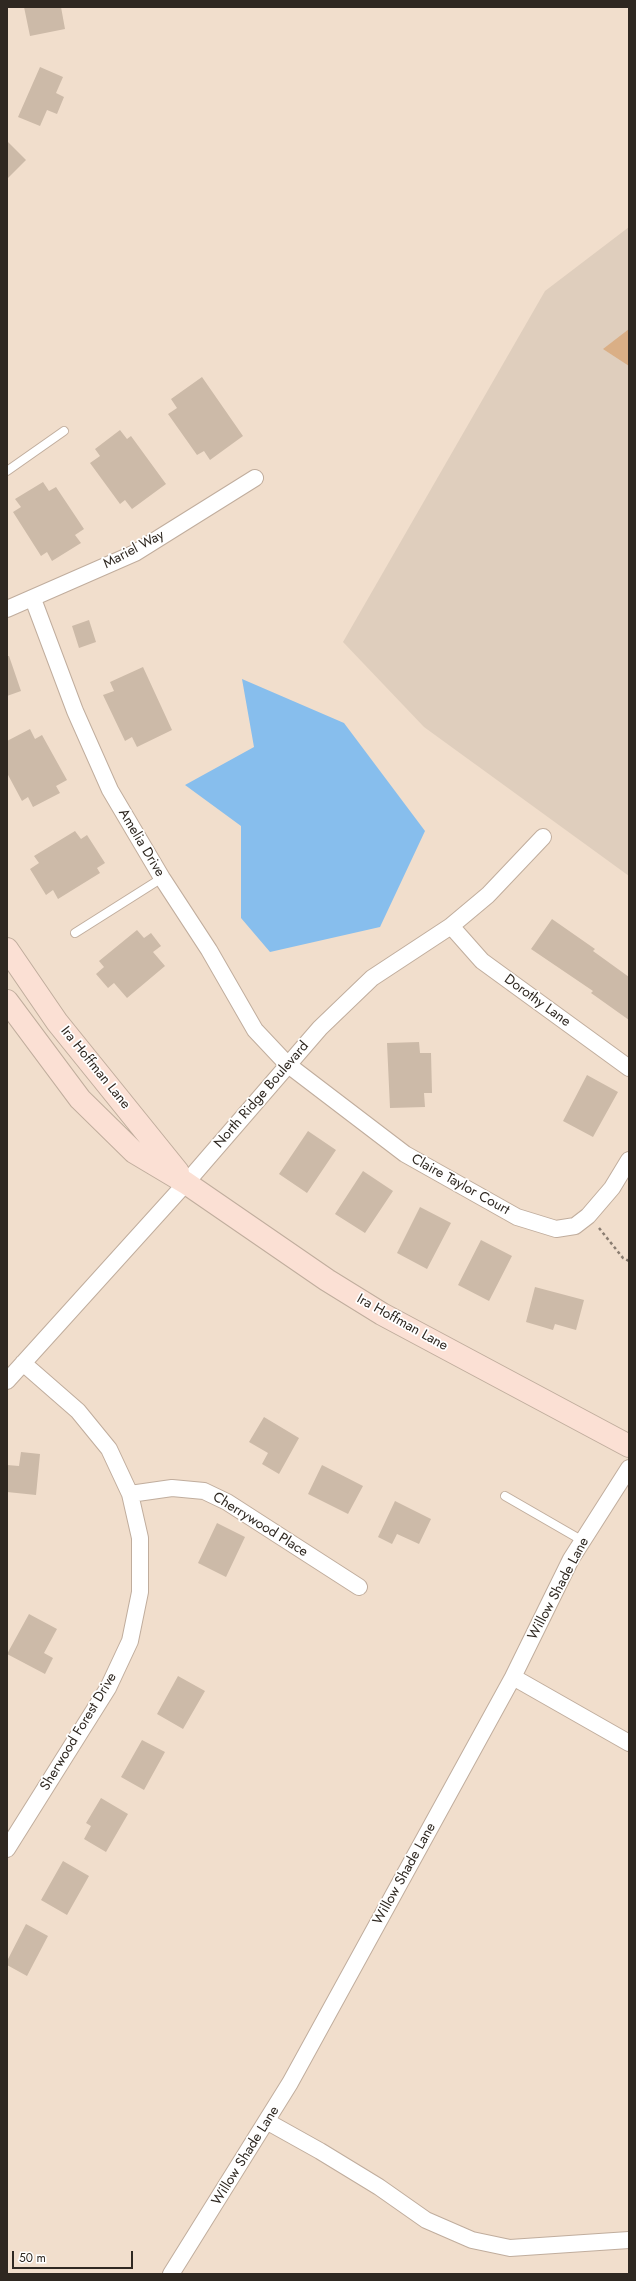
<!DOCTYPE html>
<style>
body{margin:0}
#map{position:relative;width:636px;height:2281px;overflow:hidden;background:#f1decc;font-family:Jost,sans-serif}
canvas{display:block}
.frame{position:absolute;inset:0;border:8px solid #2f2821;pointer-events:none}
.scale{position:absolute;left:12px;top:2251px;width:121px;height:18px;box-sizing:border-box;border:2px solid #2f2821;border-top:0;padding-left:5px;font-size:12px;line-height:14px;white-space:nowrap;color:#2f2821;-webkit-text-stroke:3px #fff;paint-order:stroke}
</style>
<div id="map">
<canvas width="636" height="2281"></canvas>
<div class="frame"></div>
<div class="scale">50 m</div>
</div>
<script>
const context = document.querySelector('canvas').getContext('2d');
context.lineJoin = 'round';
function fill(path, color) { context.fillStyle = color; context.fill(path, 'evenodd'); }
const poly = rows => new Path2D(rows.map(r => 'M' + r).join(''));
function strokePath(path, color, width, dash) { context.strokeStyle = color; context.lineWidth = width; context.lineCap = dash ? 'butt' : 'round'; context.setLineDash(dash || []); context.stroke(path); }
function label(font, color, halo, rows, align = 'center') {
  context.font = font + ' Jost,sans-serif'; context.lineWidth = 3.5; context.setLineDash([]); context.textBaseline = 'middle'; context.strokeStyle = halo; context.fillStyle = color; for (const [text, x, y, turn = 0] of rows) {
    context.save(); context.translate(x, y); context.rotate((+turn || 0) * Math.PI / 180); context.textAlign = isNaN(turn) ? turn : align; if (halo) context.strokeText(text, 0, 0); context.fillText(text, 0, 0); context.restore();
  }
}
const education = poly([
 [629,227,629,876,424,727,343,642,545,291]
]);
const green = poly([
 [629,329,629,366,603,349]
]);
const water = poly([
 [242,679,344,723,425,831,380,927,270,952,241,918,241,826,185,785,254,747]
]);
const building = poly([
 [24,7,61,7,65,29,30,36],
 [40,67,63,77,56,93,64,97,57,114,47,110,40,126,18,117],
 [7,141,26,160,7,179],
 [202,377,243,436,210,460,204,451,197,455,168,414,177,408,171,399],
 [120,430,127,439,131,436,166,484,132,509,125,500,120,504,90,463,100,456,95,449],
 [43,482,49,491,56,487,84,529,75,535,81,543,52,561,47,552,41,556,13,512,21,507,15,499],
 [89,620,96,642,79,648,72,626],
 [7,656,9,656,21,691,7,696],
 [143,667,172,730,137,747,132,737,125,741,103,695,114,691,110,682],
 [30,729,35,739,42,735,67,780,56,786,60,793,33,807,28,797,22,801,7,773,7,741],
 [75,831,81,839,87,835,105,863,97,868,100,873,58,899,53,890,46,895,30,869,39,863,34,856],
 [552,919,595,949,593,951,629,977,629,1020,591,993,593,991,531,949],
 [137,930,144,938,151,933,161,946,153,952,165,966,127,998,114,983,108,988,96,974,104,967,99,961],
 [419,1042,420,1053,431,1053,432,1093,424,1093,425,1107,390,1108,387,1043],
 [587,1075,618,1092,593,1137,563,1121],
 [308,1131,336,1150,307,1193,279,1174],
 [363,1171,393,1191,365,1233,335,1214],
 [420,1207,451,1223,427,1269,397,1253],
 [481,1240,512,1256,489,1301,458,1285],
 [535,1287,584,1300,576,1330,555,1324,553,1330,526,1322],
 [264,1417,299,1438,279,1474,262,1464,268,1453,249,1442],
 [21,1452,40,1454,36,1495,7,1492,7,1465,19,1466],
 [322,1465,363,1486,348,1514,308,1494],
 [395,1501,431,1519,419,1544,397,1534,392,1544,378,1537],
 [217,1523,245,1537,226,1577,198,1563],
 [29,1614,57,1629,44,1653,53,1658,45,1674,7,1654],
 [178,1676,205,1691,183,1729,157,1714],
 [142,1740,165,1752,144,1790,121,1777],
 [101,1798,128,1814,106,1852,84,1839,91,1826,86,1823],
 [63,1861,89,1876,67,1915,41,1900],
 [26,1924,48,1936,27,1976,7,1965,7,1961]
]);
const path = poly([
 [599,1228,623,1258,629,1261]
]);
const service = poly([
 [7,471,64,431],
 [75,933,162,878],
 [505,1496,583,1541]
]);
const minor = poly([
 [33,599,75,711,110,790,162,878,209,950,255,1030,287,1064,405,1154,517,1217,556,1229,575,1226,588,1216,612,1188,629,1160],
 [7,609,135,553,255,478],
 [451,926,482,961,629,1068],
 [7,1381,186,1183,320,1028,372,978,451,926,488,895,543,837],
 [130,1494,172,1488,204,1491,227,1502,359,1587],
 [513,1677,629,1743],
 [7,1849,108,1688,130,1641,140,1592,140,1538,130,1494,109,1449,78,1411,23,1363],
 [268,2122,320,2151,379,2187,426,2220,472,2240,510,2248,629,2240],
 [171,2274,290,2083,513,1677,571,1559,629,1468]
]);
const secondary = poly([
 [7,949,57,1022,178,1172],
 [7,1001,80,1099,134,1152,186,1183,327,1280,382,1314,629,1446]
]);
const streetNames = [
 ["Mariel Way",134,550,-28],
 ["Amelia Drive",141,843,59],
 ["Dorothy Lane",537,1001,36],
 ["Ira Hoffman Lane",95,1068,51],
 ["North Ridge Boulevard",262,1095,-49],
 ["Claire Taylor Court",460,1185,29],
 ["Ira Hoffman Lane",402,1323,29],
 ["Cherrywood Place",260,1525,32],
 ["Willow Shade Lane",559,1589,-62],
 ["Sherwood Forest Drive",79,1732,-59],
 ["Willow Shade Lane",405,1874,-61],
 ["Willow Shade Lane",246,2156,-58]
];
fill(education, '#dfcebd');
fill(green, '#daaf86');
fill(water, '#87beed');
fill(building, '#ccbaa8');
strokePath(service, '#c0ad9d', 10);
strokePath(minor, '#c0ad9d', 18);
strokePath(secondary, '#c0ad9d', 24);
strokePath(path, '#8a7d71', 2.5, [3, 3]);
strokePath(service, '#fff', 8);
strokePath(minor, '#fff', 16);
strokePath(secondary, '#fbe0d4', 22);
label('14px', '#2f2821', '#fff', streetNames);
</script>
